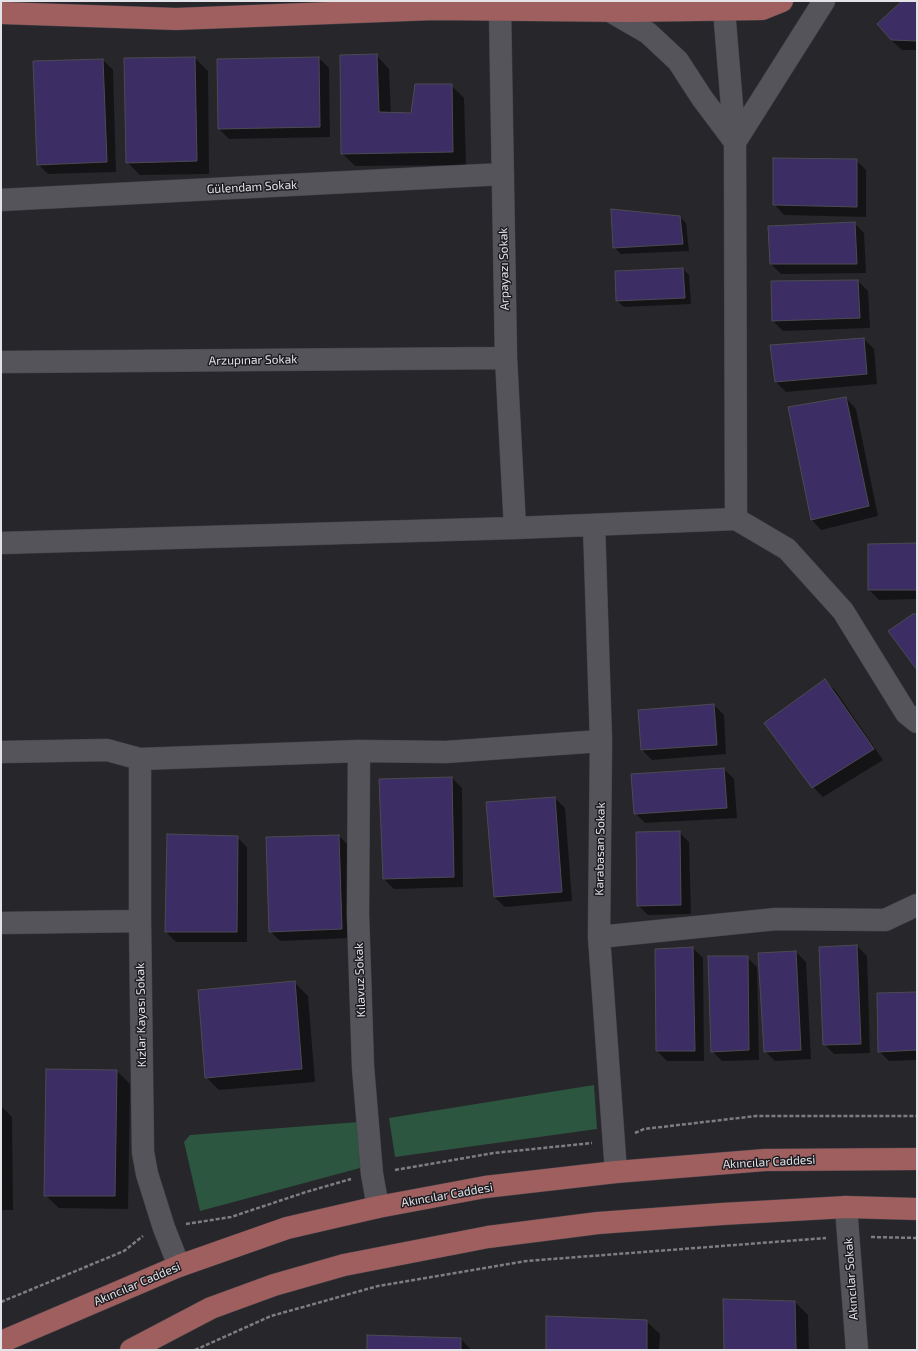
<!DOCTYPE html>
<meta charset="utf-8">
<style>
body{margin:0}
#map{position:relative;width:918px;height:1351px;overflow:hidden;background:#27262b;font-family:"Exo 2",sans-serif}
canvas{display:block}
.frame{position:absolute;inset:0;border:2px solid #e4e3e7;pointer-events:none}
</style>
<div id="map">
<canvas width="918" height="1351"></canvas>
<div class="frame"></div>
</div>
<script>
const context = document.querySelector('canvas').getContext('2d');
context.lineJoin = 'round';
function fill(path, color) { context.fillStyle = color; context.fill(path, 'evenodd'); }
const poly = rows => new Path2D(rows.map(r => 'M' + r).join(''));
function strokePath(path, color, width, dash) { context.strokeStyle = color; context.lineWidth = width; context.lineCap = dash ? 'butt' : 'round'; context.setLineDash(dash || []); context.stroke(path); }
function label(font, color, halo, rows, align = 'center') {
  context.font = font + ' "Exo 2",sans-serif'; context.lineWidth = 3; context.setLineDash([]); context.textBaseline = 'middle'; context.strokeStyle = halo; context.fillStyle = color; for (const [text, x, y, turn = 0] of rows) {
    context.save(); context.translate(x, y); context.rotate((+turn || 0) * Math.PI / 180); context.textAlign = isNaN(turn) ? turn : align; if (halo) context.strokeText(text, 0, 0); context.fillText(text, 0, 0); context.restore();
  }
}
const green = poly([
 [594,1085,597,1129,395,1157,389,1118],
 [359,1122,364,1167,200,1211,184,1142,190,1135]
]);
const shadow = poly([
 [903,1,917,1,917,50,902,50,891,40],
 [376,55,389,69,391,113,412,114,451,85,464,98,466,165,355,166,342,153],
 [195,58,208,71,209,174,140,175,127,162],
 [319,58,329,68,330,137,229,139,219,129],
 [103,60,113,70,116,172,48,174,38,164],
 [856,160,866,170,866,217,784,215,774,204],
 [680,217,686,223,689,251,621,254,614,247],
 [854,223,864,233,866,273,781,274,771,264],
 [683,269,689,275,691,304,624,307,617,301],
 [858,281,868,291,870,328,783,331,773,321],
 [864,339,874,349,877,384,786,392,776,382],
 [846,398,856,409,878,516,821,530,812,520],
 [917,544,917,599,879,600,869,590,869,545],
 [825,680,835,690,883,760,823,797,813,787],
 [714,705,724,715,726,754,652,760,642,750],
 [724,769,734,779,737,818,645,823,635,813],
 [452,778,462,788,463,887,394,889,384,879],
 [555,798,565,808,572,901,505,907,494,897],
 [679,832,689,842,691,914,648,915,638,905],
 [339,836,349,846,352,938,280,941,270,931],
 [237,837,247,847,247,942,176,942,166,932],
 [857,946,867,956,870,1053,834,1054,824,1044],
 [693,948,703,958,704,1061,667,1061,657,1051],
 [796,952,806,962,811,1059,775,1061,765,1051],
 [747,957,757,967,759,1060,722,1061,712,1051],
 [294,982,308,996,315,1082,219,1090,206,1077],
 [917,993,917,1060,889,1061,879,1051],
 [1,1019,2,1039,1,1039],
 [117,1071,130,1084,128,1209,59,1208,45,1195],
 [1,1106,12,1117,13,1210,1,1210],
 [795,1302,808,1315,809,1350,725,1350],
 [646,1321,660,1334,659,1350,547,1350],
 [368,1336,461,1339,471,1350,368,1350]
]);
const building = poly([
 [902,1,917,1,917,41,891,40,877,24,902,1],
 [377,54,379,112,411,113,415,84,452,84,453,152,341,154,340,55,377,54],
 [195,57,197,161,126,163,124,58,195,57],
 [319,57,320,127,218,129,217,59,319,57],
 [103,59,107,162,37,165,33,61,103,59],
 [773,158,857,159,857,207,773,205,773,158],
 [611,209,680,216,683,244,613,248,611,209],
 [855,222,857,264,770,264,768,226,855,222],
 [683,268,685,298,616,301,615,271,683,268],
 [858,280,860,318,772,321,771,281,858,280],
 [864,338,867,374,775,382,770,345,864,338],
 [846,397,869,506,811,520,788,407,846,397],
 [917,543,917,590,868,590,868,544,917,543],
 [913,614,917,614,917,670,888,631,913,614],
 [825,679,874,749,812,788,764,723,825,679],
 [714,704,717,745,641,750,638,710,714,704],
 [724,768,727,808,634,814,631,774,724,768],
 [452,777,454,877,383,879,379,779,452,777],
 [555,797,562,892,494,897,486,802,555,797],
 [680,831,681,905,637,906,636,832,680,831],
 [167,834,238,836,237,932,165,932,167,834],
 [339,835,342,929,269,932,266,837,339,835],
 [857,945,861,1044,823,1045,819,947,857,945],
 [693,947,695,1051,656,1051,655,949,693,947],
 [796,951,801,1050,764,1052,758,953,796,951],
 [708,956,748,956,749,1050,711,1052,708,956],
 [295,981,302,1069,205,1078,198,990,295,981],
 [917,992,917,1050,878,1052,877,993,917,992],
 [46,1069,117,1070,115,1196,44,1196,46,1069],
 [723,1299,795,1301,796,1350,724,1350,723,1299],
 [546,1316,647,1320,647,1350,546,1350,546,1316],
 [367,1335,461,1338,461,1350,367,1350,367,1335]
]);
const path = poly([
 [635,1133,644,1129,756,1116,917,1116],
 [395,1170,494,1153,592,1143],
 [186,1224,231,1217,306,1192,351,1179],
 [871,1237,917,1238],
 [1,1302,124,1251,143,1236],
 [195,1350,271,1316,378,1286,526,1261,826,1238]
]);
const minor = poly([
 [719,1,724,10,735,142,736,519],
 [500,10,506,358,515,528],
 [610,11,648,33,678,61,702,98,735,142,824,1],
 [1,200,503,174],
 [1,362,506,358],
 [594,525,601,741,599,937,616,1172],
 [1,543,515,528,736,519,787,549,843,611,906,713,917,722],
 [359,751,358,914,363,1067,372,1174,378,1207],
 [1,752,107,750,140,759,359,751,446,752,601,741],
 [140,759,140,921,143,1152,147,1174,164,1228,179,1266],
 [1,923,140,921],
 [599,937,776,919,885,920,917,905],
 [846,1207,857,1350]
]);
const major = poly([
 [1,13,176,19,434,9,629,11,762,9,782,1],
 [1,1342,179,1266,287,1228,378,1207,485,1187,616,1172,765,1160,917,1159],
 [131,1350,211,1308,274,1285,344,1265,488,1237,598,1223,722,1214,846,1207,917,1209]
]);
const streetNames = [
 ["Gülendam Sokak",252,187,-3],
 ["Arpayazı Sokak",504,269,-91],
 ["Arzupınar Sokak",253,360,-1],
 ["Karabasan Sokak",600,849,-89],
 ["Kılavuz Sokak",360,980,-92],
 ["Kızlar Kayası Sokak",141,1015,-91],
 ["Akıncılar Caddesi",769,1162,-3],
 ["Akıncılar Caddesi",447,1195,-10],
 ["Akıncılar Sokak",851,1279,-94],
 ["Akıncılar Caddesi",137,1284,-23]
];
fill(green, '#2c5640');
fill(shadow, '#0007');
fill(building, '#3c2d65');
strokePath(building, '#4c4b51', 1);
strokePath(minor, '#434247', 23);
strokePath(major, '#434247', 23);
strokePath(path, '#7e7d81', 2.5, [4, 2]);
strokePath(minor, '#55545a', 22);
strokePath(major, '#a05f5f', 22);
label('12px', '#e4e3e7', '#1d1c21', streetNames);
</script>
